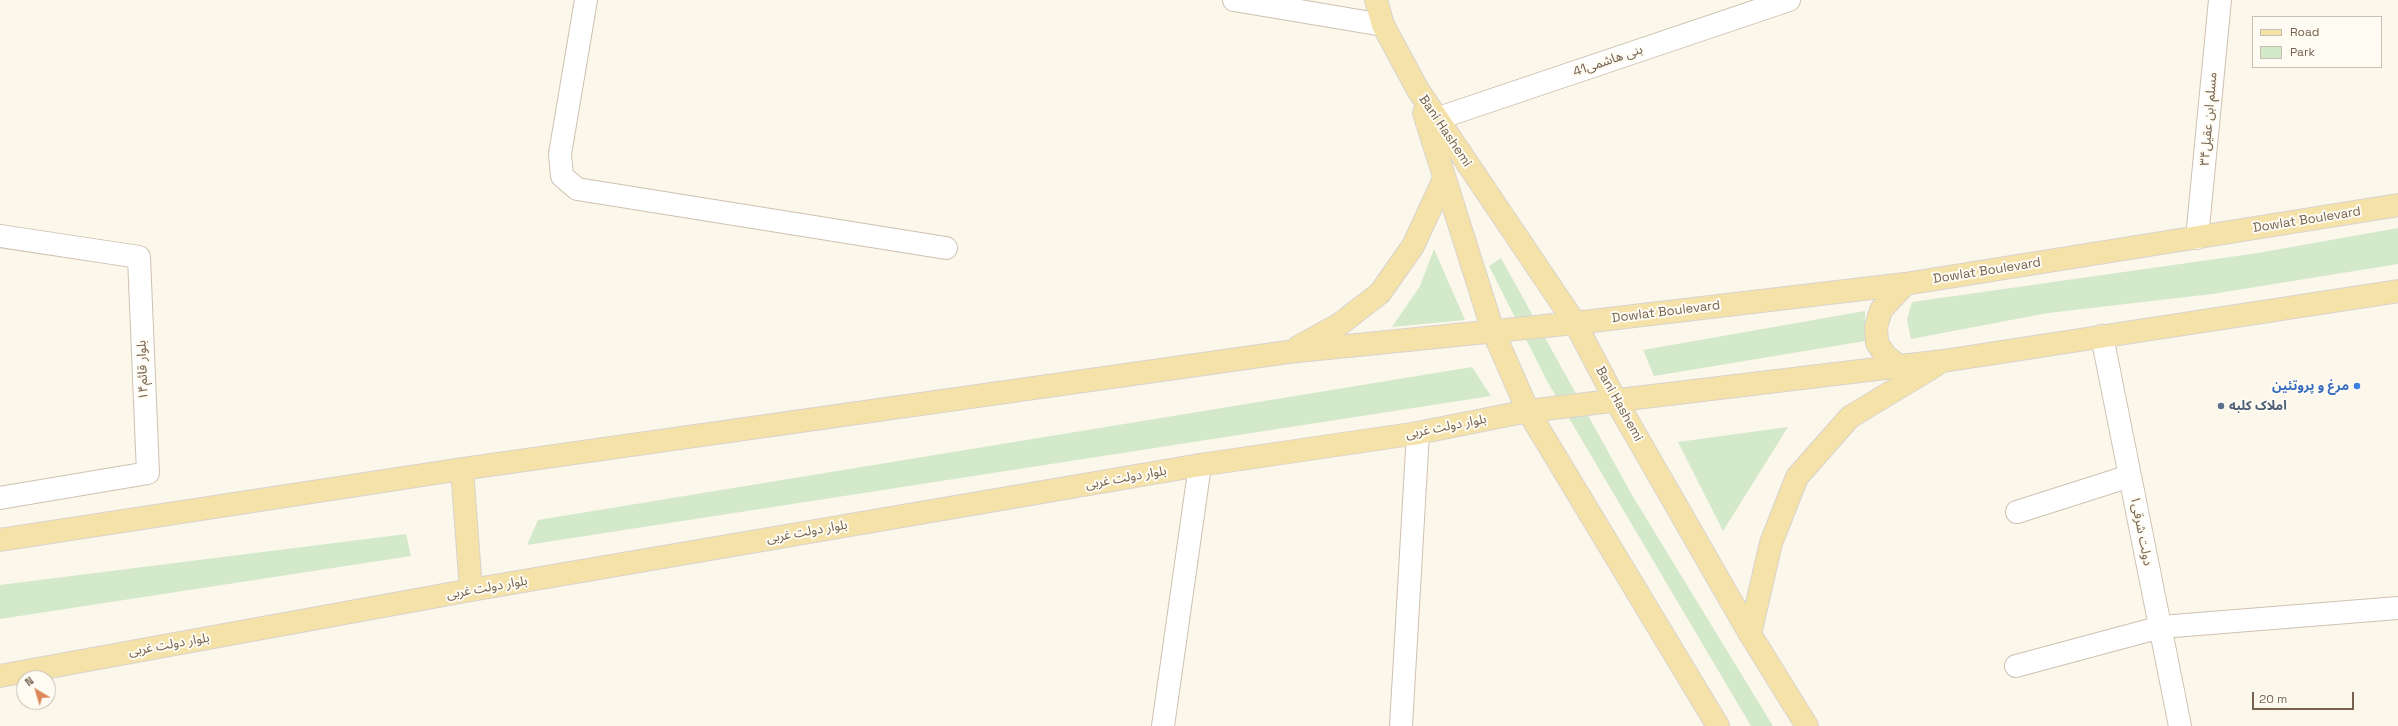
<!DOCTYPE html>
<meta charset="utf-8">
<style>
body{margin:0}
#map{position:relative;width:2398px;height:726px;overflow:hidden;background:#fcf7eb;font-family:"Space Grotesk",sans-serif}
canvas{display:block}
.legend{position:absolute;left:2252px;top:16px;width:130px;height:52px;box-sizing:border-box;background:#fefbf2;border:1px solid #c8beb1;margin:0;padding:5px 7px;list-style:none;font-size:12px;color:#76624f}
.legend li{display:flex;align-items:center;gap:8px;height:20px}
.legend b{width:20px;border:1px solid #c8beb1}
.north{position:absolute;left:16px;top:670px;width:40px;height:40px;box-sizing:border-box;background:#fefbf2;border:1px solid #c8beb1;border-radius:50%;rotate:322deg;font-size:11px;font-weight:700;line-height:16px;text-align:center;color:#76624f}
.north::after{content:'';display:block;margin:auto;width:14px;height:18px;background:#dd8759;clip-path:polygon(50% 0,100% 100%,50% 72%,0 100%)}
.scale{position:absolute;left:2252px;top:692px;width:102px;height:18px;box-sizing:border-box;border:2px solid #76624f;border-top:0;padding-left:5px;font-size:12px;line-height:14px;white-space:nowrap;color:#76624f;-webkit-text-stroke:3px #fefbf2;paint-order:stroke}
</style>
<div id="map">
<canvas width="2398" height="726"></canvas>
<ul class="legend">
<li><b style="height:5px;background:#f5e2a9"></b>Road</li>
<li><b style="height:11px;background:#d3e9ca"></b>Park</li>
</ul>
<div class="north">N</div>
<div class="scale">20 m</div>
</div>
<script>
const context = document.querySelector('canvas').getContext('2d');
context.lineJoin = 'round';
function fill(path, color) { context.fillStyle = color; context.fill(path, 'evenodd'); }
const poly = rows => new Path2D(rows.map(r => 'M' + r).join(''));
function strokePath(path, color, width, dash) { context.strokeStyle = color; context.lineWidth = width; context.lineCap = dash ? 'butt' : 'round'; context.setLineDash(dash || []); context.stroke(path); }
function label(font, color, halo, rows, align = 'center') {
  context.font = font + ' "Space Grotesk","Noto Sans Arabic",sans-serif'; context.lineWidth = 4; context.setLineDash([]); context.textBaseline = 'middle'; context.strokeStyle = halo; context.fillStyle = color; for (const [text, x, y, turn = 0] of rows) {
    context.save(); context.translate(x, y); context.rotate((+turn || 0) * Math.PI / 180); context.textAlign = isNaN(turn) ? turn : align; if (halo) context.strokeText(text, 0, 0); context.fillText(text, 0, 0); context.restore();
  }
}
const green = poly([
 [2398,228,2398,264,2212,294,2048,313,1911,339,1907,320,1912,302,2258,253],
 [1434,249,1465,320,1392,327,1420,286],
 [1501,258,1632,495,1773,726,1751,726,1547,381,1489,266],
 [1865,311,1865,341,1654,376,1643,350],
 [1472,367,1491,396,527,545,538,520],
 [1788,427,1723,531,1678,442],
 [406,534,411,556,0,619,0,585]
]);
const minor = poly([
 [586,0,560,154,562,176,577,189,946,248],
 [1234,0,1383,25],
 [1427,122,1789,0],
 [0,236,139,257,148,473,0,498],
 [2197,238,2220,0],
 [2102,336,2180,726],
 [2017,512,2130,476],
 [2016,666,2161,627,2398,608],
 [1163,726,1200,465],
 [1401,726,1418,433]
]);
const major = poly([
 [1376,0,1383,25,1418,90,1575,323,1615,399,1750,634,1807,726],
 [1424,113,1493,331,1528,411,1718,726],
 [1905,284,1881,310,1876,327,1877,343,1886,356,1899,366,1908,365],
 [1298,347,1340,324,1380,293,1413,246,1444,179],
 [462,469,471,590],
 [0,540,462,469,1288,352,1575,323,1905,284,2398,205],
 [1750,634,1771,543,1797,477,1850,417,1936,365],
 [0,676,471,590,1200,465,1418,433,1528,411,1943,361,2398,291]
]);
const markers = [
 [2357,386,4,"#3f7fe0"],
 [2221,406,4,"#5c6f8a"]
];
const streetNames = [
 ["بنی هاشمی41",1608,61,-19],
 ["مسلم ابن عقیل۳۴",2209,119,-85],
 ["Bani Hashemi",1445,131,56],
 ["Dowlat Boulevard",2307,220,-9],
 ["Dowlat Boulevard",1987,271,-9],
 ["Dowlat Boulevard",1666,312,-7],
 ["بلوار قائم۱۴",143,370,-92],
 ["Bani Hashemi",1619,404,61],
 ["بلوار دولت غربی",1446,427,-11],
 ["بلوار دولت غربی",1126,478,-10],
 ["۱دولت شرقی",2141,531,79],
 ["بلوار دولت غربی",807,532,-10],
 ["بلوار دولت غربی",487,588,-10],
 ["بلوار دولت غربی",169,645,-10]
];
const shopNames = [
 ["مرغ و پروتئین",2349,386]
];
const serviceNames = [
 ["املاک کلبه",2229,406]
];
fill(green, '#d3e9ca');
strokePath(minor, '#cec1b1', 24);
strokePath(major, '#d9d3ce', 24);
strokePath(minor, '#fff', 22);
strokePath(major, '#f5e2a9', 22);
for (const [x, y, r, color] of markers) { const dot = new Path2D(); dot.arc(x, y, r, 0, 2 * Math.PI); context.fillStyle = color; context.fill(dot); strokePath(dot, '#fefbf2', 1.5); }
label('13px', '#76624f', '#fefbf2', streetNames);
label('bold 13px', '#366cbe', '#fefbf2', shopNames, 'right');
label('bold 13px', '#4e5e75', '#fefbf2', serviceNames, 'left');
</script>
